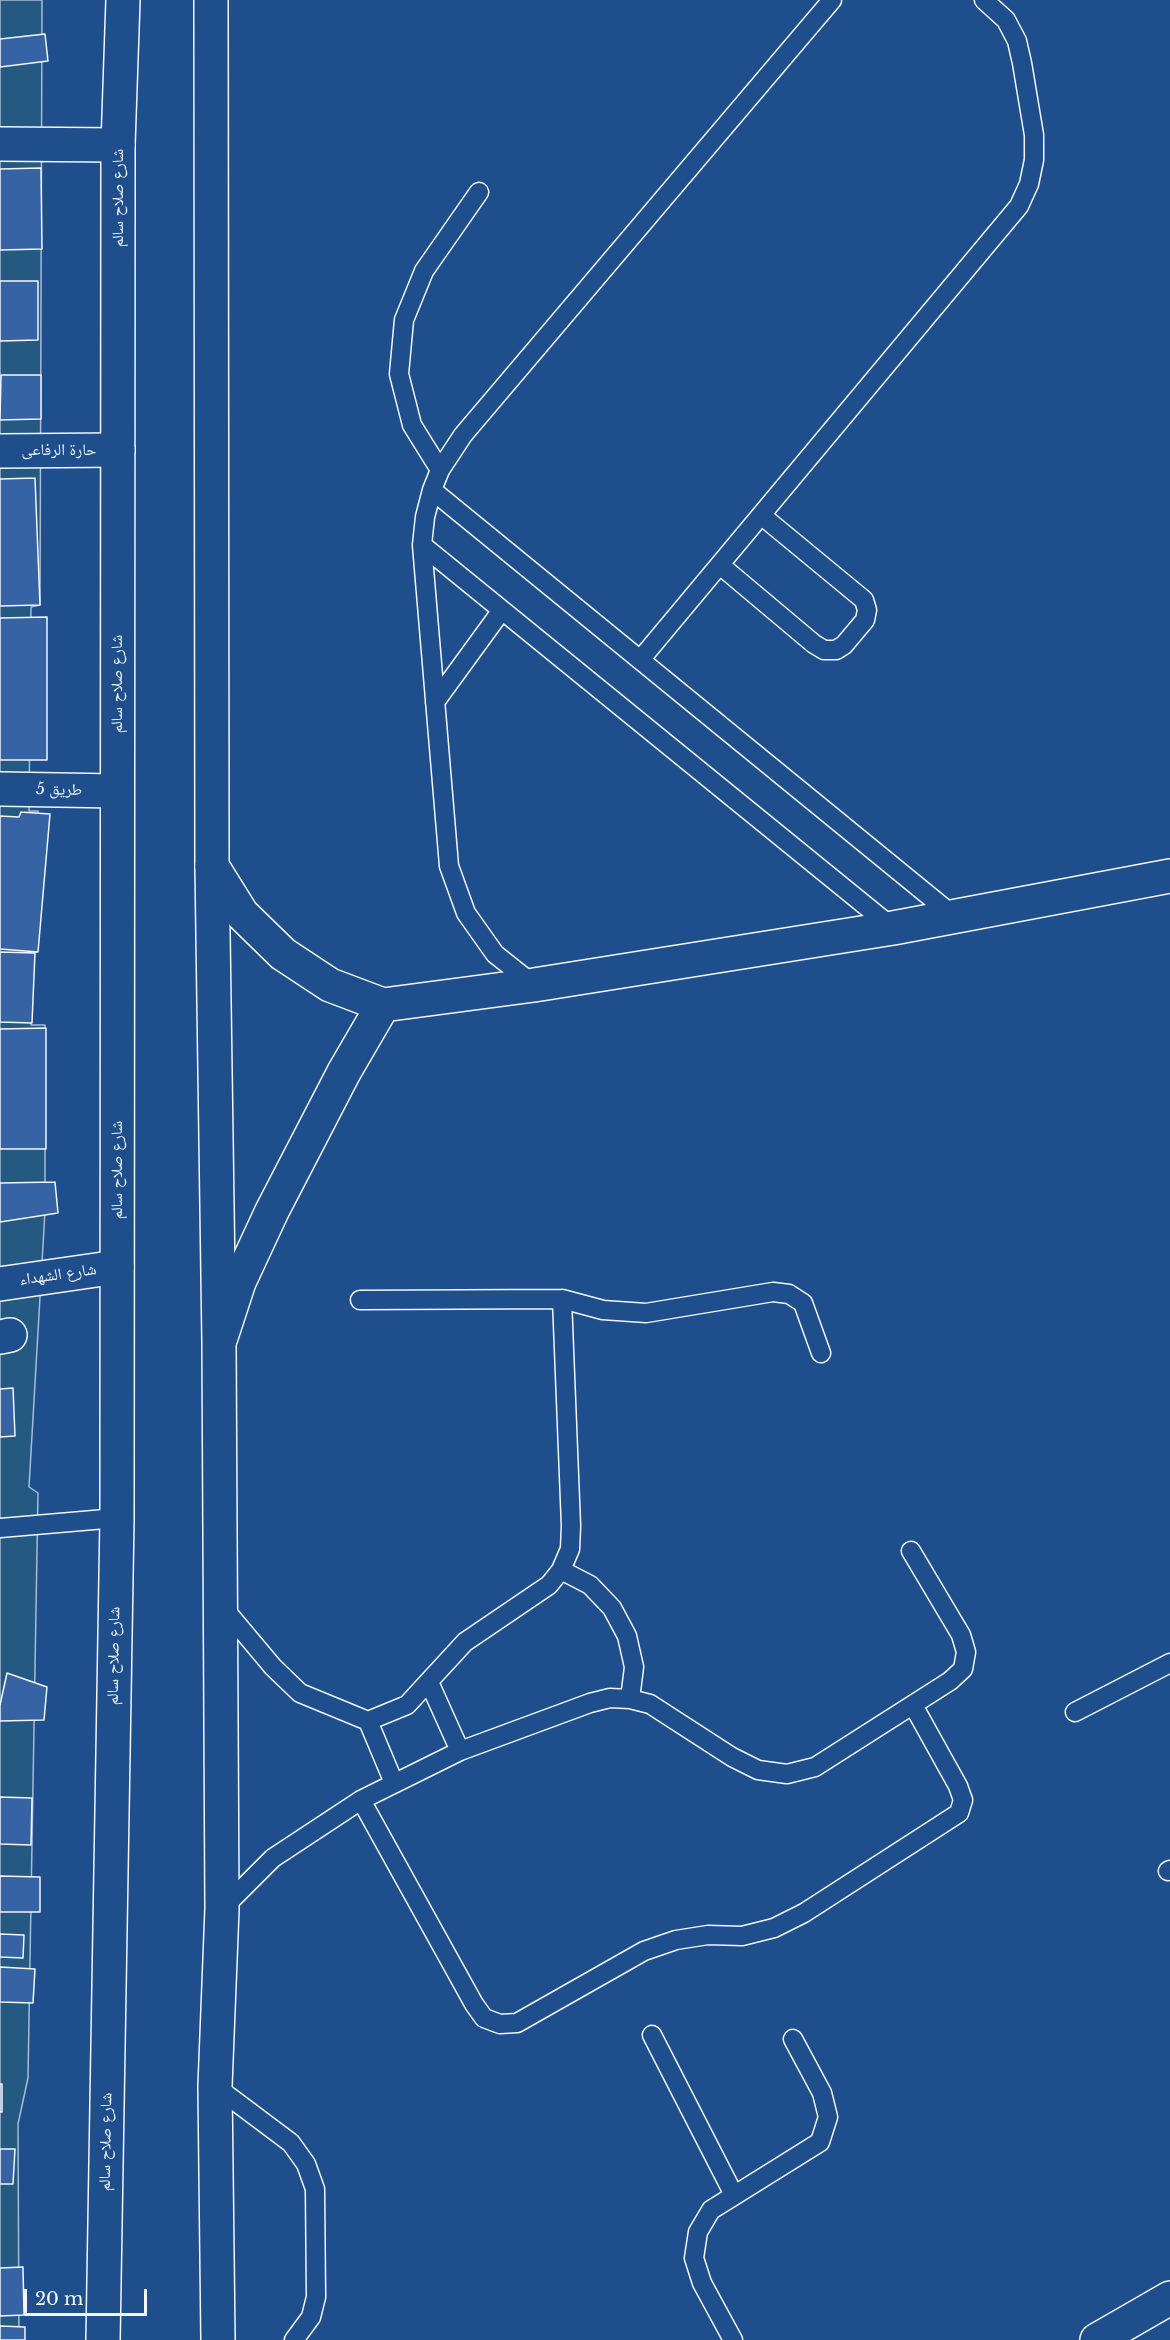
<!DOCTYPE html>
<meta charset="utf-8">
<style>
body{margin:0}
#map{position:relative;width:1170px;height:2340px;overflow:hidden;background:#1f4e8c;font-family:"Libre Baskerville",serif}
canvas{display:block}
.scale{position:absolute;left:24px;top:2289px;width:123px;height:27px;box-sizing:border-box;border:3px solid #f2f6ff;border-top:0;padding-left:8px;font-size:18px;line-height:21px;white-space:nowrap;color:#f2f6ff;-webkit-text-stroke:4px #1f4e8c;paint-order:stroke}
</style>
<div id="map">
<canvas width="1170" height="2340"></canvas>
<div class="scale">20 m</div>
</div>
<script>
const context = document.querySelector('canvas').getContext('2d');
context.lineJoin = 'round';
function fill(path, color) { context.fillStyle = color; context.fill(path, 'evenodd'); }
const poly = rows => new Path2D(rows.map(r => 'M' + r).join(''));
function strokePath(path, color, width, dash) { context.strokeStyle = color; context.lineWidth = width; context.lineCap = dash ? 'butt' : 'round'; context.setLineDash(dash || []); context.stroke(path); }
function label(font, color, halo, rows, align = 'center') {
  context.font = font + ' "Libre Baskerville","Noto Naskh Arabic",serif'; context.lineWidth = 4.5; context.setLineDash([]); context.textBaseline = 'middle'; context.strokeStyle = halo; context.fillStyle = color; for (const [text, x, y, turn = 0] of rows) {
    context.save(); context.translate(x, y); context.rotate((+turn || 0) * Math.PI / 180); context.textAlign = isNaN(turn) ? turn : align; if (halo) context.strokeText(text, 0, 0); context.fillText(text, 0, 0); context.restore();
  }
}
const green = poly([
 [0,0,42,0,40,605,31,607,29,811,38,811,31,1025,45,1025,45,1211,29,1487,38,1493,28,2078,18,2124,19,2340,0,2340,0,0]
]);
const building = poly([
 [45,34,48,61,0,67,0,39,45,34],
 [41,168,42,249,0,250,0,169,41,168],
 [0,281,38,281,38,340,0,341,0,281],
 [1,375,41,375,41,419,0,420,1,375],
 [35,478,40,605,0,606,0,479,35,478],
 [47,617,47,760,0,760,0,618,47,617],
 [21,812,50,814,38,952,0,949,0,816,19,817,21,812],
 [0,952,35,953,32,1023,0,1022,0,952],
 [46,1028,46,1149,0,1149,0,1029,46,1028],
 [55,1182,58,1213,0,1222,0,1183,55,1182],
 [13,1388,15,1436,0,1437,0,1389,13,1388],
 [7,1673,47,1687,44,1720,0,1721,0,1705,7,1673],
 [0,1797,32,1798,31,1845,0,1844,0,1797],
 [0,1876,40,1877,40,1912,0,1912,0,1876],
 [0,1934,24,1935,23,1958,0,1957,0,1934],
 [0,1967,35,1969,33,2003,0,2002,0,1967],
 [0,2084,2,2084,2,2112,0,2112,0,2084],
 [0,2149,15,2149,13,2184,0,2184,0,2149],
 [23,2267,24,2315,0,2316,0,2268,23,2267],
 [0,2326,25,2327,25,2340,0,2340,0,2326]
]);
const lane = poly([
 [440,470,412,425,399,374,404,320,424,271,479,192],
 [432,490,955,917],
 [422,545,893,928],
 [720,565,814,644,824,650,836,650,844,645,865,620,867,610,864,600,761,515],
 [640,660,1019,206,1029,184,1034,160,1034,135,1022,63,1017,41,1006,20,984,0],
 [435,702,502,610],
 [534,985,495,954,466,913,449,866,422,545,425,517,432,490,440,470,463,435,832,0],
 [360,1300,562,1299,603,1310,646,1313,773,1292,789,1294,803,1303,821,1353],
 [0,1528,117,1518],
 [561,1570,590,1585,612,1608,627,1636,634,1667,630,1699],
 [221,1605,273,1667,300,1693,368,1721,407,1705,465,1642,549,1585,561,1570,570,1549,571,1526,562,1299],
 [429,1682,460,1751],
 [1075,1712,1170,1663],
 [368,1721,394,1783],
 [361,1800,474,2004,484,2018,500,2024,517,2023,644,1951,676,1940,708,1935,742,1936,774,1928,804,1913,959,1813,963,1800,958,1786,913,1705],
 [1168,1871,1170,1870],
 [223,1908,273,1858,361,1800,460,1751,590,1703,610,1698,630,1699,650,1704,732,1757,758,1770,787,1774,815,1767,950,1681,963,1669,966,1652,961,1635,911,1551],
 [652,2035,734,2195],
 [215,2086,291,2143,306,2164,315,2189,316,2297,311,2317,294,2340],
 [733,2340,702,2283,694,2258,698,2232,711,2210,820,2142,828,2117,822,2093,793,2039]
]);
const street = poly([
 [0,144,118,145],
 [0,451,118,450],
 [0,789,117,791],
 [212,866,242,914,283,954,330,985,383,1005,534,985,893,928,1170,876],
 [0,1284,117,1267],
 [0,1337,10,1335],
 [221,1337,239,1282,272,1211,344,1072,383,1005],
 [1097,2340,1170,2298]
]);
const highway = poly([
 [211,0,212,866,219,1343,222,1909,215,2086,218,2340],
 [103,2340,117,1518,118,145,123,0]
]);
const streetNames = [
 ["شارع صلاح سالم",118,198,-90],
 ["حارة الرفاعى",59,450],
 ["شارع صلاح سالم",117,684,-90],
 ["طريق 5",59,790,1],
 ["شارع صلاح سالم",117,1170,-90],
 ["شارع الشهداء",58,1275,-8],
 ["شارع صلاح سالم",114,1656,-89],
 ["شارع صلاح سالم",106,2142,-89]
];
fill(green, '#245a82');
strokePath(green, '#a8bbd7', 1.5);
fill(building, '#3563a3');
strokePath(building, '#f2f6ff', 1.5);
strokePath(lane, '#f2f6ff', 21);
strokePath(street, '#f2f6ff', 36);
strokePath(highway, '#f2f6ff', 36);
strokePath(lane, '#1f4e8c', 18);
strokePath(street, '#1f4e8c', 33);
strokePath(highway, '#1f4e8c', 33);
label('16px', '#f2f6ff', '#1f4e8c', streetNames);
</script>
